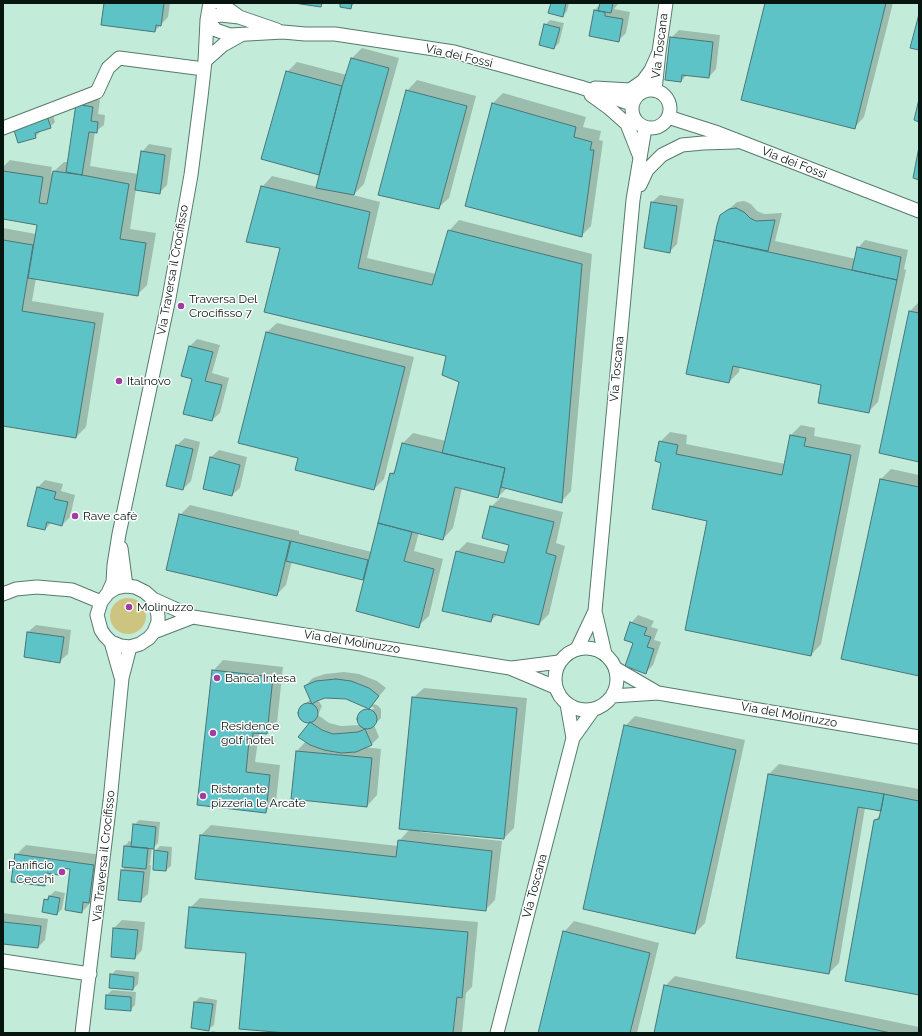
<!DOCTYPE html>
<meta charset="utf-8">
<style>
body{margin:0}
#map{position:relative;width:922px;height:1036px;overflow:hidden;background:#c3ebda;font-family:Raleway,sans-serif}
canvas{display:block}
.frame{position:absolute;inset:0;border:4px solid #06150f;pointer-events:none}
</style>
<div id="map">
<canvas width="922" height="1036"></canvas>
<div class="frame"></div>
</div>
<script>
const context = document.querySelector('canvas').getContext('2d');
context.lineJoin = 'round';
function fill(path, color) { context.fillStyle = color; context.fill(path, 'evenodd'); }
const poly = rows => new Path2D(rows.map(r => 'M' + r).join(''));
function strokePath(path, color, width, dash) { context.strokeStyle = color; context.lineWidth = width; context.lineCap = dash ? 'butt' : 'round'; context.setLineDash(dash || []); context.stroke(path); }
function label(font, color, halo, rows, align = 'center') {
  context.font = font + ' Raleway,sans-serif'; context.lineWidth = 3; context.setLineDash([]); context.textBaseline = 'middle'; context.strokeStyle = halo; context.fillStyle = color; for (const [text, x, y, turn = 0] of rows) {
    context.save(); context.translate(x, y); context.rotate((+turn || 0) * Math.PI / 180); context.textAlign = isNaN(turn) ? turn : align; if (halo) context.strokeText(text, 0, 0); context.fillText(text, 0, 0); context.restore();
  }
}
const green = poly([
 '110 616a18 18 0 1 1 36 0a18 18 0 1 1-36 0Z'
]);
const shadow = poly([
 [105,3,170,3,168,17,155,31],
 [341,3,355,3,350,8],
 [552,3,569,3,567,11,563,16],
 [601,3,619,3,614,9,630,12,626,33,618,41,590,35,595,10],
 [766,3,893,3,864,117,854,128],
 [550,20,564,23,559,43,554,48,545,25],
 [679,30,720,35,716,69,709,77,688,74,681,81,671,38],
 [362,48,399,58,364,184,353,195,380,202,367,258,436,274,449,231,459,220,592,254,571,491,561,502,507,488,498,497,462,488,453,528,443,539,419,532,414,551,443,559,429,616,418,626,365,577,363,579,292,561,286,585,276,595,180,515,190,505,299,531,299,534,372,552,391,474,396,469,403,443,413,433,446,441,460,381,447,355,281,247,262,187,272,176,317,187,321,174,263,158,287,72,297,62,347,75,352,58],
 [417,80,476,96,449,198,438,208,407,91],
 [503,93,586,117,583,127,601,131,599,140,603,141,591,226,581,236,493,103],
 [85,97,100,100,98,114,105,115,104,125,95,132,90,166,138,174,142,152,149,144,172,148,167,185,159,193,136,189,130,229,156,233,147,285,137,295,36,278,32,301,104,313,86,427,76,437,3,425,3,228,36,234,38,224,3,218,3,167,10,160,52,167,51,174,64,162,68,162,77,105],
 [52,112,55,122,50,127,40,130,40,132,35,137,19,142],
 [660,195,684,199,677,244,669,252,652,202],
 [744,201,751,204,757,211,764,214,782,213,775,241,856,259,858,248,865,240,908,250,904,269,906,270,878,402,868,412,822,385,740,367,739,372,729,382,687,373,721,216,737,202],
 [919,302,919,461,880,453,910,311],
 [277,323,414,357,384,479,374,489,299,458,266,333],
 [197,339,220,345,212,373,229,378,220,413,212,420,193,379,190,346],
 [801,425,815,428,814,436,861,445,821,644,811,655,709,520,662,462,660,442,670,432,687,435,686,444,785,464,791,435],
 [185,438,200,442,191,481,183,489,177,445],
 [219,450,247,457,240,488,232,495,211,457],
 [891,469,919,475,919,675,881,479],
 [45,480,63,484,61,491,75,495,70,517,62,525,52,522,45,529,28,525,38,487],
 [501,497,563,512,556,543,565,546,549,614,539,624,498,614,490,621,457,552,467,542,508,552,510,544,491,507],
 [638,615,654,621,651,627,658,629,654,640,661,642,653,665,645,673,634,643,631,623],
 [36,625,71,630,68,654,60,661,28,632],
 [223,660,283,667,277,723,266,733,259,733,255,762,280,765,276,801,265,812,198,804,213,671],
 [344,672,359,674,377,681,386,688,372,704,377,705,381,709,381,718,374,725,379,737,372,744,365,747,381,749,377,795,367,806,297,751,306,741,299,737,312,721,304,720,299,713,301,707,311,699,305,686,313,678,325,674],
 [325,697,346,698,367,707,365,708,373,707,374,709,362,711,359,716,358,722,361,725,341,726,329,723,318,715,322,706,317,699],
 [424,688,527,698,514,828,504,838,420,830,420,832,502,841,495,900,485,910,201,835,211,825,398,846,399,841,410,829,413,698],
 [635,716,745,740,705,923,695,933,625,726],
 [779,764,919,789,919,994,875,820,882,813,883,811,865,808,839,963,829,973,737,957,769,774],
 [139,820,160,822,158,843,153,848,152,847,150,863,149,865,151,865,148,894,140,901,122,870,126,866,125,846,129,841,133,842,134,825],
 [26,845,103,855,92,901,82,912,71,868,65,868,59,874,55,873,55,875,44,885,16,855],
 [160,846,172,847,171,866,166,870,155,851],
 [55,891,65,893,62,909,57,914,45,900],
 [200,898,478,922,472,987,466,993,462,1033,298,1033,247,953,190,908],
 [3,913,48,919,45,940,38,947,3,943],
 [122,920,145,922,142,950,135,958,112,956,114,928],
 [574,921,659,943,637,1033,539,1033,564,932],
 [116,970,139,972,138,984,133,989,111,975],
 [675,976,919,1027,919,1033,655,1033,665,986],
 [112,990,136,992,135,1005,130,1010,107,995],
 [200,997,217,1000,214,1025,209,1029,195,1002],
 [212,1031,221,1033,210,1033]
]);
const building = poly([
 [104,3,164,3,161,26,156,25,155,32,101,25,104,3],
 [294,3,322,3,321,7,294,3],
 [340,3,352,3,351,9,340,7,340,3],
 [551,3,566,3,563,17,548,13,551,3],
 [600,3,613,3,611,13,598,11,600,3],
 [765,3,886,3,855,129,741,100,765,3],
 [594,10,605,12,605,16,623,19,619,42,589,36,594,10],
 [919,14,919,50,910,48,919,14],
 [544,24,560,28,554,49,539,45,544,24],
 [670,37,713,42,709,78,682,75,681,82,665,80,670,37],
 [351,58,389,68,354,195,316,188,342,86,351,58],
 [286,71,342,86,319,175,261,159,286,71],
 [406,90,467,106,439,209,378,195,406,90],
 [919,99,919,122,914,120,919,99],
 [492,103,576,127,574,137,592,142,590,150,594,150,582,237,465,206,492,103],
 [76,104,93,107,91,121,98,122,97,133,89,132,82,175,66,172,76,104],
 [47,116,51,128,35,133,36,138,18,143,13,127,47,116],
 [919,147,919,180,913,178,919,147],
 [141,151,165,155,160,194,135,190,141,151],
 [3,171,43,177,39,203,47,204,53,171,82,175,129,184,120,239,146,243,138,296,28,278,37,225,3,219,3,171],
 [261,186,370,212,358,268,432,285,448,230,582,264,562,503,501,487,505,468,442,453,459,382,442,375,446,356,264,312,280,248,246,242,261,186],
 [651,202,677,206,670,253,644,248,651,202],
 [736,208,744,212,750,218,756,221,775,220,768,251,714,240,717,225,720,215,729,209,736,208],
 [3,240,33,245,22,311,95,323,76,438,3,426,3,240],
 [714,240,897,280,869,413,818,403,821,385,733,366,729,383,686,374,714,240],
 [857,247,901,257,897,280,852,270,857,247],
 [909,311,919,313,919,462,879,453,909,311],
 [266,332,405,367,374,490,295,470,298,458,238,443,266,332],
 [189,346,213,352,205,381,222,385,212,421,183,414,192,379,181,376,189,346],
 [790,435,806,438,804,446,851,455,811,656,685,630,707,521,652,509,661,463,655,461,659,441,678,445,676,454,782,475,790,435],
 [402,443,505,468,498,498,455,487,443,540,378,523,390,473,394,474,402,443],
 [176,445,193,449,183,490,166,486,176,445],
 [210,457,240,465,232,496,203,489,210,457],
 [880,479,919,487,919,676,841,659,880,479],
 [37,487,56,492,54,499,68,502,62,526,47,522,45,530,27,526,37,487],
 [490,506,554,522,546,553,556,556,539,625,493,614,491,622,442,611,456,551,504,563,509,545,482,538,490,506],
 [179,514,290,541,277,596,166,570,179,514],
 [378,523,412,532,404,561,434,569,419,628,356,611,378,523],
 [291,541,368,560,363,580,286,561,291,541],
 [630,622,647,628,644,635,651,637,647,647,654,649,646,674,625,666,633,643,624,640,630,622],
 [27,632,64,637,60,663,24,657,27,632],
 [212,670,273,677,267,734,253,733,252,742,249,741,246,772,270,775,266,813,197,805,212,670],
 [336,679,351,681,369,688,379,696,369,709,346,699,325,698,317,701,312,704,304,686,316,681,336,679],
 [412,697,517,708,504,839,399,829,412,697],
 '298 713a10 10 0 1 1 20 0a10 10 0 1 1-20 0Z',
 '357 719a10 10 0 1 1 20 0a10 10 0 1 1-20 0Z',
 [310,722,322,730,333,734,358,732,365,729,372,745,356,752,341,753,324,750,310,745,298,737,310,722],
 [624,725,736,750,695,934,583,909,624,725],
 [296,751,372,758,367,807,291,799,296,751],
 [768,774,884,794,881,811,858,807,829,974,736,958,768,774],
 [884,794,919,801,919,995,845,981,874,820,879,819,884,794],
 [133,824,156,827,154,849,131,847,133,824],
 [200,835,396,857,398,840,492,851,486,911,195,879,200,835],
 [124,846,148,848,146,869,122,867,124,846],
 [154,850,168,852,166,871,153,870,154,850],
 [15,854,94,865,89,903,83,902,82,913,65,910,70,869,60,868,59,875,46,873,45,886,11,882,15,854],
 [121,870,144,872,141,902,118,900,121,870],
 [49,896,60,898,57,915,42,912,44,899,48,900,49,896],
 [189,907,468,932,462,998,457,997,453,1033,287,1033,239,1029,246,953,185,948,189,907],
 [3,922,41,926,38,948,3,944,3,922],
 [113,928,138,930,135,959,111,957,113,928],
 [563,931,650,953,630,1033,538,1033,563,931],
 [110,974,134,977,133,990,109,988,110,974],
 [664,985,891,1033,654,1033,664,985],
 [106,995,131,997,131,1011,105,1009,106,995],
 [194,1002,213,1004,209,1031,191,1028,194,1002]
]);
const minor = poly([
 [220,3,238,16],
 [207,20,216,30,230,35,283,32,305,34,335,34,454,52,580,87,632,104],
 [207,20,214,16,221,15,239,17,277,30],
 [205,61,223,45,241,35],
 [595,88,630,90,643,81,651,70,659,52],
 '632 109a19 19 0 1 1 38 0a19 19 0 1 1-38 0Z',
 [655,90,659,52,666,3],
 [591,95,609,108,627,124,640,157],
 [668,117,718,133,919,211],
 [3,128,97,92,108,68,119,58,204,69],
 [640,185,647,170,662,155,682,145,703,143,736,142],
 [121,548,126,586],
 [108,593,116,588,126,586,135,587,145,592,153,599,156,605,158,616,158,622,154,632,149,638,140,644,130,647,121,646,111,642,105,636,101,630,97,615,101,602,108,593,113,582,114,565,119,534,169,298,191,175,201,97,205,61,207,20,210,3],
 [3,594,16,589,37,587,72,590,101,602],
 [153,599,193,617,510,668,555,687],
 [154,632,193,617],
 [111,642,121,677],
 '555 679a31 31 0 1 1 62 0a31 31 0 1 1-62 0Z',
 [577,649,595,611],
 [605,654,595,611,633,200,645,128],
 [512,668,559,662],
 [615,668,658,693],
 [612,696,658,693,919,737],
 [567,704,573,738],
 [3,961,90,974],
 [82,1033,110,801,122,678,130,647],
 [497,1033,573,738,593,710]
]);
const markers = [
 [181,306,4,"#a13ca2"],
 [119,381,4,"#a13ca2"],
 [75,516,4,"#a13ca2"],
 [129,607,4,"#a13ca2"],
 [217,678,4,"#a13ca2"],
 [213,733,4,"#a13ca2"],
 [203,796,4,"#a13ca2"],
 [62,872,4,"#a13ca2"]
];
const streetNames = [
 ["Via Toscana",660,46,-83],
 ["Via dei Fossi",459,56,13],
 ["Via dei Fossi",794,163,21],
 ["Via Traversa il Crocifisso",173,270,-80],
 ["Via Toscana",617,369,-85],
 ["Via del Molinuzzo",352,642,9],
 ["Via del Molinuzzo",789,715,10],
 ["Via Traversa il Crocifisso",104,856,-84],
 ["Via Toscana",535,886,-75]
];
const poiNames = [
 ["Traversa Del",189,299],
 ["Crocifisso 7",189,313],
 ["Italnovo",127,381],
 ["Rave cafè",83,516],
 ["Molinuzzo",137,607],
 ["Banca Intesa",225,678],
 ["Residence",221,726],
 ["golf hotel",221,740],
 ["Ristorante",211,789],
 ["pizzeria le Arcate",211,803],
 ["Panificio",54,865,"right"],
 ["Cecchi",54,879,"right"]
];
fill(green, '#cdc57f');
fill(shadow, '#0003');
fill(building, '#5ec3c7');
strokePath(building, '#4a7577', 1);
strokePath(minor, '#567b6b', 15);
strokePath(minor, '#fff', 13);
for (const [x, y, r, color] of markers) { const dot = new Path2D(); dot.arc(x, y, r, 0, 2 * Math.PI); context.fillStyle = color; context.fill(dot); strokePath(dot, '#fff', 1.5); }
label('12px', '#06150f', '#fff', streetNames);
label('12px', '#06150f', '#fff', poiNames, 'left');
</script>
